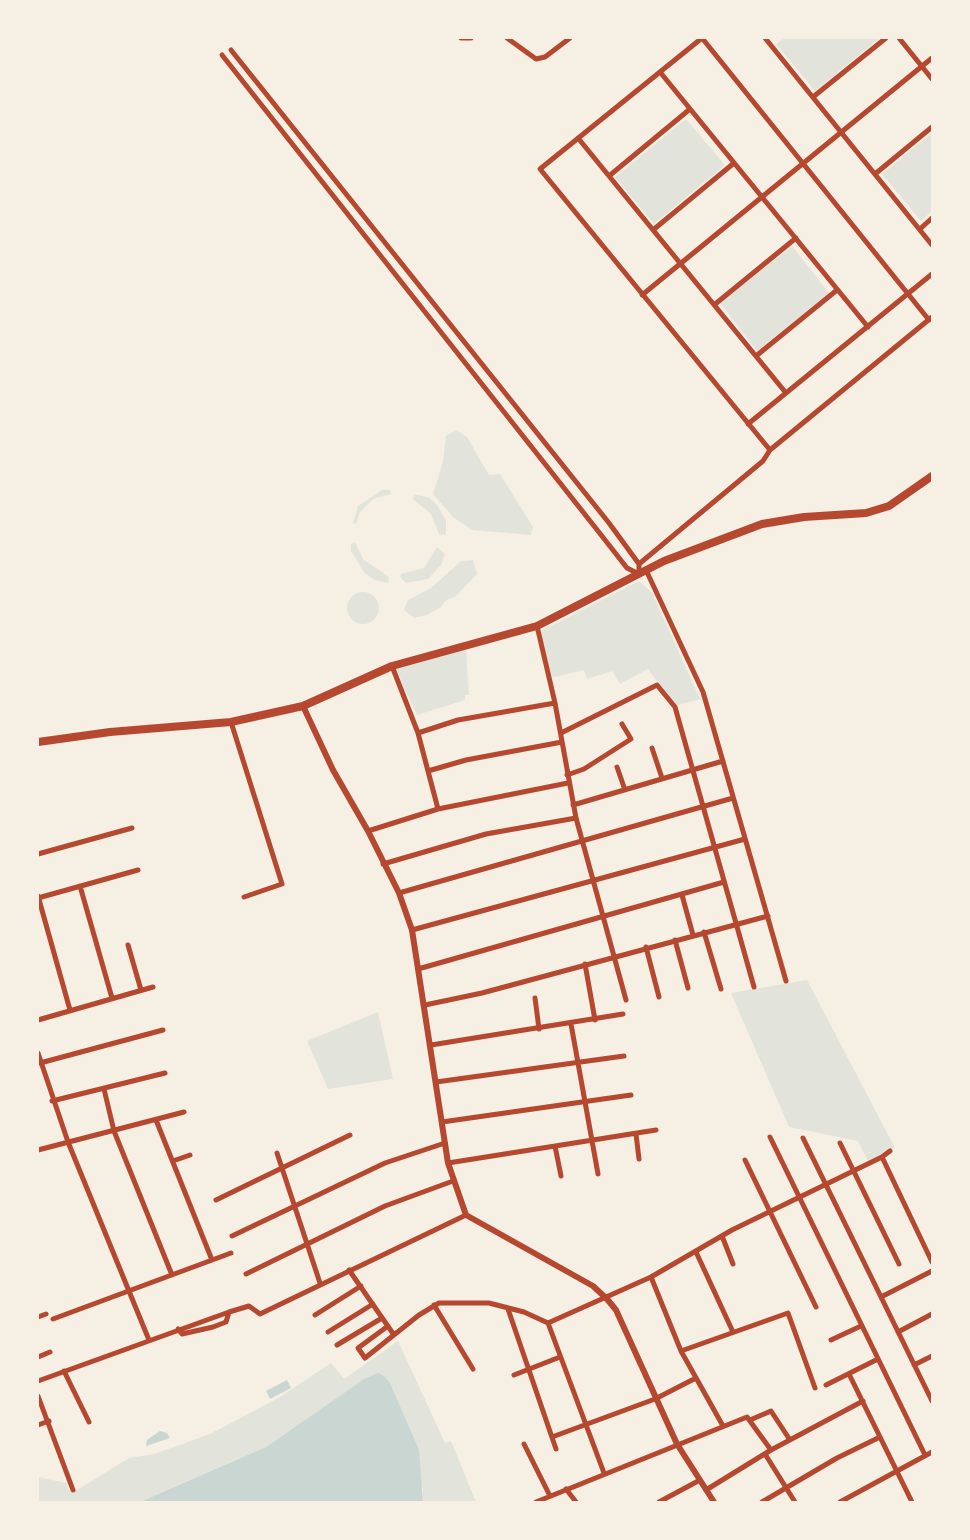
<!DOCTYPE html>
<style>
body{margin:0}
#map{position:relative;width:970px;height:1540px;overflow:hidden;background:#f6efe4;font-family:"Roboto Serif",serif}
canvas{display:block}
.frame{position:absolute;inset:0;border:39px solid #f6efe4;pointer-events:none}
</style>
<div id="map">
<canvas width="970" height="1540"></canvas>
<div class="frame"></div>
</div>
<script>
const context = document.querySelector('canvas').getContext('2d');
context.lineJoin = 'round';
function fill(path, color) { context.fillStyle = color; context.fill(path, 'evenodd'); }
const poly = rows => new Path2D(rows.map(r => 'M' + r).join(''));
function strokePath(path, color, width, dash) { context.strokeStyle = color; context.lineWidth = width; context.lineCap = dash ? 'butt' : 'round'; context.setLineDash(dash || []); context.stroke(path); }
const green = poly([
 [785,38,880,38,815,91,776,44],
 [686,119,725,165,654,224,615,177],
 [932,133,932,211,921,221,882,174],
 [792,246,829,293,757,351,720,303],
 [456,430,467,437,489,475,500,474,533,527,531,535,472,530,453,517,433,494,443,462,446,436],
 [382,490,390,490,391,494,373,499,360,512,356,524,353,523,358,506],
 [414,494,430,498,437,505,446,520,446,535,439,534,431,514,413,499],
 [355,542,363,559,389,577,388,583,374,580,364,572,351,551,351,544],
 [437,547,445,554,441,565,428,579,406,583,400,577,401,574,424,568],
 [473,560,477,574,455,597,446,600,441,607,427,615,414,618,404,610,408,600,431,588,461,561],
 [639,581,652,593,700,699,675,706,648,669,620,684,612,671,587,679,584,670,555,677,548,673,541,631],
 '347 608a16 16 0 1 1 32 0a16 16 0 1 1-32 0Z',
 [466,650,469,695,465,695,465,700,417,715,396,669],
 [807,980,895,1148,868,1161,858,1141,789,1127,731,993],
 [378,1012,393,1079,328,1089,307,1041],
 [398,1341,445,1443,451,1441,476,1502,423,1502,423,1488,364,1379,266,1447,140,1502,38,1502,38,1477,66,1483,69,1491,77,1490,129,1458,154,1454,210,1434,280,1397,331,1363,344,1379]
]);
const water = poly([
 [378,1373,384,1376,390,1383,419,1450,423,1502,140,1502,266,1447,364,1379],
 [287,1380,291,1388,270,1399,266,1391],
 [160,1431,167,1433,170,1438,146,1446,147,1440]
]);
const minor = poly([
 [461,38,471,38],
 [507,38,536,59,545,57,570,38],
 [702,38,540,169,770,450],
 [702,38,929,320],
 [765,38,932,245],
 [899,38,932,79],
 [231,50,609,523,639,564,639,574],
 [222,55,598,531,627,568,639,574],
 [660,72,868,327],
 [813,97,886,38],
 [578,138,786,393],
 [875,174,932,127],
 [609,176,690,109],
 [920,229,932,218],
 [653,230,734,163],
 [642,295,932,58],
 [714,305,796,238],
 [756,356,837,290],
 [748,424,932,274],
 [639,564,763,461,770,450,932,317],
 [646,570,703,692,786,981],
 [537,626,555,703,576,818,626,1000],
 [392,666,418,733,438,809],
 [231,722,282,884,244,897],
 [418,733,458,720,555,703],
 [561,733,657,685,675,707,754,987],
 [652,748,662,778],
 [617,767,625,790],
 [428,771,466,760,562,742],
 [567,775,584,769,631,739,622,724],
 [573,805,723,761],
 [368,831,438,809,568,783],
 [38,854,132,828],
 [383,864,486,834,576,818],
 [80,886,112,998],
 [399,893,733,798],
 [682,895,693,935],
 [38,896,70,1010],
 [38,898,138,870],
 [412,930,745,839],
 [704,932,721,989],
 [675,940,688,988],
 [128,945,141,990],
 [646,947,659,997],
 [585,964,595,1020],
 [418,969,724,882],
 [535,998,539,1029],
 [425,1005,482,993,768,916],
 [38,1020,153,987],
 [571,1024,598,1174],
 [431,1045,623,1014],
 [38,1053,68,1142,149,1340],
 [40,1063,163,1030],
 [436,1082,624,1056],
 [104,1089,114,1131,172,1275],
 [52,1101,165,1073],
 [156,1120,212,1260],
 [442,1122,631,1095],
 [636,1134,639,1159],
 [770,1137,925,1455],
 [803,1138,932,1401],
 [840,1143,899,1264],
 [555,1146,561,1176],
 [38,1150,184,1112],
 [277,1153,320,1283],
 [882,1157,932,1262],
 [745,1160,816,1307],
 [173,1161,190,1155],
 [448,1163,656,1130],
 [216,1200,350,1135],
 [232,1236,385,1163,445,1143],
 [722,1236,733,1264],
 [696,1252,733,1332],
 [349,1270,394,1335],
 [246,1274,385,1206,453,1181],
 [651,1277,681,1351,723,1426],
 [881,1297,932,1271],
 [434,1305,473,1369],
 [508,1309,556,1449],
 [315,1315,361,1286],
 [38,1317,46,1314],
 [53,1319,231,1253],
 [548,1323,604,1473],
 [388,1326,358,1348,365,1358,419,1315,439,1303,489,1303,524,1312,548,1323,651,1277,732,1230,882,1157,890,1151],
 [178,1329,182,1334,213,1327,226,1322,229,1312],
 [328,1332,373,1304],
 [898,1332,932,1314],
 [831,1340,861,1326],
 [337,1345,382,1318],
 [681,1351,788,1313,815,1388],
 [38,1357,50,1352],
 [914,1365,932,1356],
 [64,1371,89,1422],
 [849,1374,912,1502],
 [514,1375,560,1357],
 [38,1381,229,1312,249,1306,260,1314,466,1215],
 [826,1385,878,1359],
 [38,1396,73,1490],
 [750,1420,771,1411,790,1440],
 [38,1425,49,1421],
 [552,1437,655,1399,696,1378],
 [524,1444,550,1496],
 [771,1450,863,1401],
 [765,1454,795,1502],
 [566,1489,576,1502],
 [536,1502,747,1417,771,1450,706,1490],
 [659,1502,700,1480],
 [762,1502,837,1458,880,1437],
 [840,1502,932,1452]
]);
const tertiary = poly([
 [303,706,333,770,368,831,399,893,412,930,448,1163,466,1215,593,1286,607,1299,616,1310,677,1444,714,1502]
]);
const secondary = poly([
 [38,742,110,732,231,722,303,706,392,666,537,626,664,561,762,524,804,517,866,513,889,506,932,476]
]);
fill(green, '#e2e4dc');
fill(water, '#c9d6d2');
strokePath(minor, '#b5482f', 5);
strokePath(tertiary, '#b5482f', 6);
strokePath(secondary, '#b5482f', 8);
</script>
